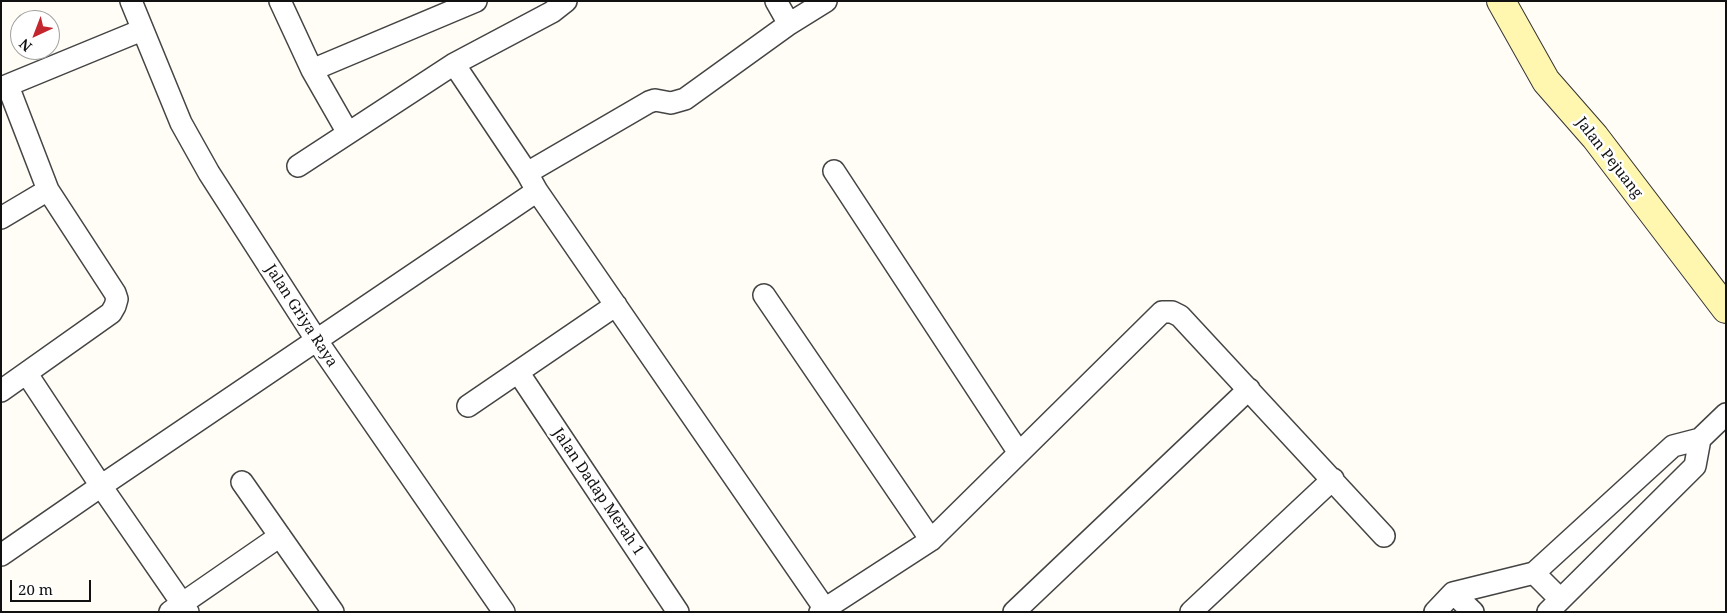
<!DOCTYPE html>
<style>
body{margin:0}
#map{position:relative;width:1727px;height:613px;overflow:hidden;background:#fffdf5;font-family:"Noto Serif",serif}
canvas{display:block}
.frame{position:absolute;inset:0;border:2px solid #111;pointer-events:none}
.north{position:absolute;left:10px;top:10px;width:50px;height:50px;box-sizing:border-box;background:#fff;border:1px solid #a0a0a0;border-radius:50%;rotate:223deg;font-size:14px;font-weight:700;line-height:20px;text-align:center;color:#111}
.north::after{content:'';display:block;margin:auto;width:18px;height:22px;background:#c4262e;clip-path:polygon(50% 0,100% 100%,50% 72%,0 100%)}
.scale{position:absolute;left:10px;top:580px;width:81px;height:22px;box-sizing:border-box;border:2px solid #111;border-top:0;padding-left:6px;font-size:15px;line-height:18px;white-space:nowrap;color:#111;-webkit-text-stroke:4px #fff;paint-order:stroke}
</style>
<div id="map">
<canvas width="1727" height="613"></canvas>
<div class="frame"></div>
<div class="north">N</div>
<div class="scale">20 m</div>
</div>
<script>
const context = document.querySelector('canvas').getContext('2d');
context.lineJoin = 'round';
const poly = rows => new Path2D(rows.map(r => 'M' + r).join(''));
function strokePath(path, color, width, dash) { context.strokeStyle = color; context.lineWidth = width; context.lineCap = dash ? 'butt' : 'round'; context.setLineDash(dash || []); context.stroke(path); }
function label(font, color, halo, rows, align = 'center') {
  context.font = font + ' "Noto Serif",serif'; context.lineWidth = 5; context.setLineDash([]); context.textBaseline = 'middle'; context.strokeStyle = halo; context.fillStyle = color; for (const [text, x, y, turn = 0] of rows) {
    context.save(); context.translate(x, y); context.rotate((+turn || 0) * Math.PI / 180); context.textAlign = isNaN(turn) ? turn : align; if (halo) context.strokeText(text, 0, 0); context.fillText(text, 0, 0); context.restore();
  }
}
const street = poly([
 [131,1,181,123,209,173,317,341,504,612],
 [280,1,312,70,348,133],
 [776,1,789,24],
 [454,64,527,173,537,191,827,612],
 [312,70,476,1],
 [1,88,142,30],
 [298,166,454,64,552,12,566,1],
 [834,171,1019,453],
 [527,173,649,102,655,100,671,103,685,99,789,24,826,1],
 [1,218,48,190],
 [764,295,931,540],
 [518,372,678,612],
 [27,374,101,486,188,612],
 [1,391,111,313,115,306,117,299,115,293,48,190,8,86],
 [468,406,616,305],
 [242,482,333,612],
 [1,555,101,486,537,191],
 [1534,573,1560,599],
 [1453,593,1473,612],
 [170,612,280,536],
 [820,612,931,540,1162,312,1172,312,1180,316,1384,536],
 [1014,612,1249,389],
 [1191,612,1333,479],
 [1435,612,1453,593,1534,573,1673,446,1700,439,1726,414],
 [1548,612,1695,466,1700,439]
]);
const secondary = poly([
 [1501,1,1546,81,1595,137,1726,309]
]);
const streetNames = [
 ["Jalan Pejuang",1609,158,52],
 ["Jalan Griya Raya",301,316,57],
 ["Jalan Dadap Merah 1",598,492,56]
];
strokePath(street, '#444', 24);
strokePath(secondary, '#333', 30);
strokePath(street, '#fff', 21);
strokePath(secondary, '#fff6b0', 28);
label('15px', '#111', '#fff', streetNames);
</script>
